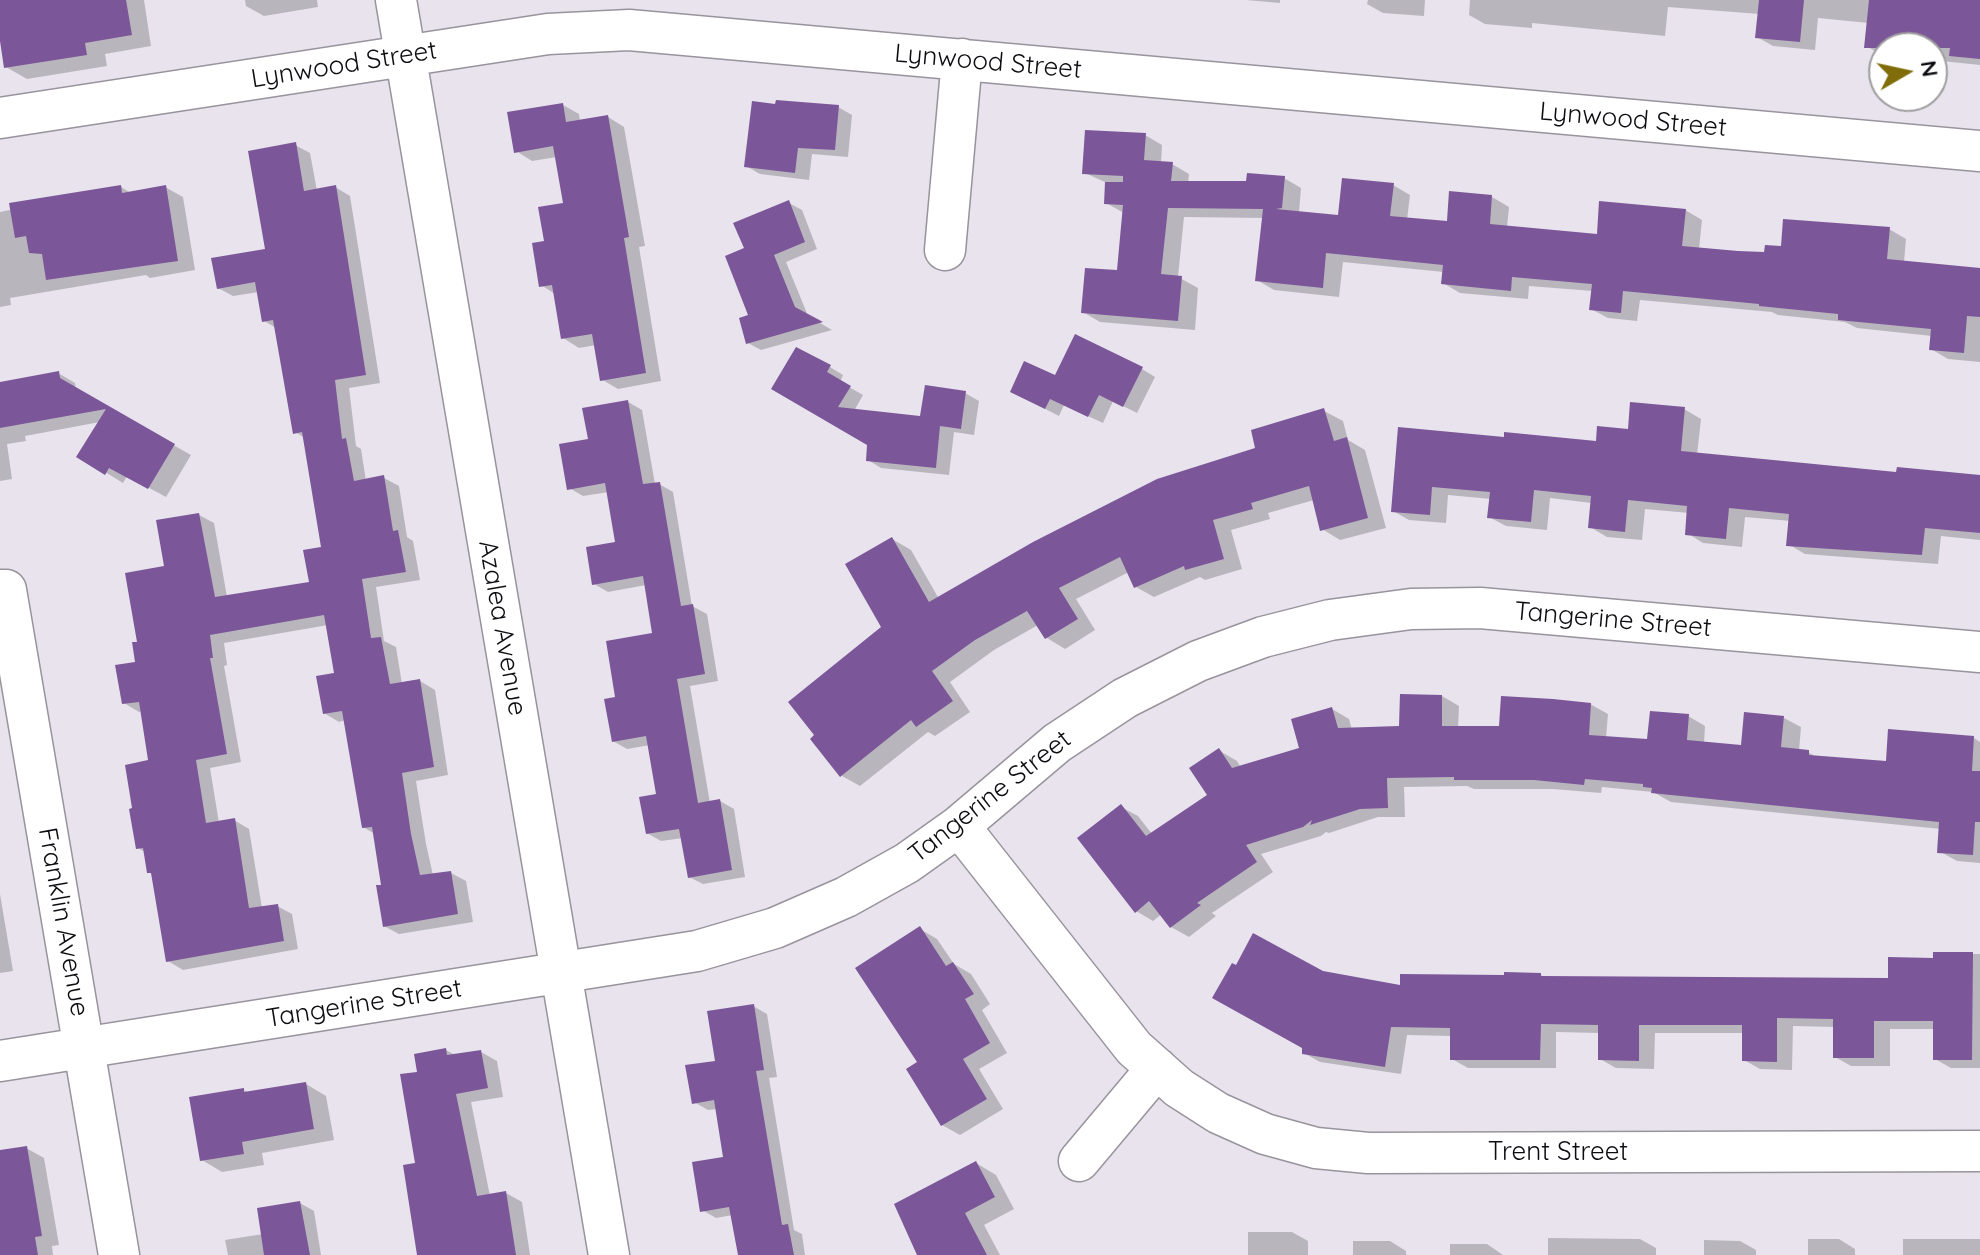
<!DOCTYPE html>
<style>
body{margin:0}
#map{position:relative;width:1980px;height:1255px;overflow:hidden;background:#e8e3ed;font-family:Quicksand,sans-serif}
canvas{display:block}
.north{position:absolute;left:1868px;top:32px;width:80px;height:80px;box-sizing:border-box;background:#fff;border:2px solid #9f9e9f;border-radius:50%;rotate:81deg;font-size:22px;font-weight:700;line-height:32px;text-align:center;color:#0e0c10}
.north::after{content:'';display:block;margin:auto;width:28px;height:36px;background:#806d09;clip-path:polygon(50% 0,100% 100%,50% 72%,0 100%)}
</style>
<div id="map">
<canvas width="1980" height="1255"></canvas>
<div class="north">N</div>
</div>
<script>
const context = document.querySelector('canvas').getContext('2d');
context.lineJoin = 'round';
function fill(path, color) { context.fillStyle = color; context.fill(path, 'evenodd'); }
const poly = rows => new Path2D(rows.map(r => 'M' + r).join(''));
function strokePath(path, color, width, dash) { context.strokeStyle = color; context.lineWidth = width; context.lineCap = dash ? 'butt' : 'round'; context.setLineDash(dash || []); context.stroke(path); }
function label(font, color, halo, rows, align = 'center') {
  context.font = font + ' Quicksand,sans-serif'; context.lineWidth = 6; context.setLineDash([]); context.textBaseline = 'middle'; context.strokeStyle = halo; context.fillStyle = color; for (const [text, x, y, turn = 0] of rows) {
    context.save(); context.translate(x, y); context.rotate((+turn || 0) * Math.PI / 180); context.textAlign = isNaN(turn) ? turn : align; if (halo) context.strokeText(text, 0, 0); context.fillText(text, 0, 0); context.restore();
  }
}
const shadow = poly([
 [0,0,144,0,151,46,105,54,107,66,27,79,6,67,0,29],
 [245,0,317,0,318,7,264,16,246,6],
 [1246,0,1280,0,1280,3],
 [1368,0,1425,0,1424,16,1383,13,1367,4],
 [1470,0,1980,0,1980,65,1932,60,1932,48,1884,48,1882,55,1866,46,1869,23,1818,18,1815,50,1773,46,1757,37,1760,14,1668,7,1665,36,1532,23,1532,28,1485,24,1469,15],
 [563,105,579,114,580,122,608,117,624,127,645,246,639,247,661,381,618,389,601,379,596,345,579,348,563,338,555,294,541,285,547,243,565,205,557,157,532,161,516,151],
 [838,107,852,115,848,157,812,154,809,180,760,174,746,166],
 [1145,135,1162,145,1161,163,1172,164,1189,174,1188,183,1248,183,1284,178,1301,188,1299,213,1340,218,1393,185,1410,195,1407,220,1448,223,1492,197,1509,207,1507,227,1598,236,1685,210,1702,220,1699,249,1766,254,1782,248,1889,229,1906,239,1904,262,1980,270,1980,362,1948,359,1931,349,1932,336,1857,328,1845,322,1778,315,1772,312,1640,300,1637,321,1608,318,1591,309,1593,291,1529,286,1528,299,1460,293,1443,283,1444,272,1343,262,1339,297,1274,290,1257,280,1264,218,1184,217,1178,277,1198,288,1195,330,1100,322,1083,312,1119,273,1124,213,1106,203,1107,183,1085,173],
 [295,145,310,153,317,191,335,187,350,196,380,383,349,388,356,446,361,449,366,481,384,478,399,486,407,537,413,541,420,580,376,587,384,641,396,647,402,684,420,681,435,690,448,775,416,781,426,844,433,875,451,873,466,881,473,922,399,934,384,926,384,886,375,834,363,827,345,720,339,722,324,713,337,675,328,625,224,643,227,665,224,666,241,762,210,768,219,823,234,820,249,829,262,908,277,906,292,914,298,949,183,970,168,961,153,875,149,872,145,852,138,848,151,762,143,711,139,712,124,703,137,664,139,643,166,568,199,515,214,523,227,597,311,584,323,549,305,438,295,432,276,328,264,321,259,292,233,296,218,288,267,251],
 [121,187,131,193,165,187,183,197,195,270,150,278,146,275,10,298,11,305,0,307,0,212],
 [789,203,802,210,817,249,786,262,808,316,832,330,761,350,748,343,751,316,746,249],
 [830,367,843,375,840,382,863,395,854,411,922,418,965,393,979,401,974,435,954,432,949,475,881,468,868,460,869,444,774,388],
 [1142,369,1155,377,1137,413,1113,401,1103,423,1064,405,1059,416,1026,399,1056,378],
 [58,373,75,383,76,390,191,455,166,497,127,476,123,483,79,456,100,422,25,436,26,441,7,444,12,479,0,481,0,384],
 [628,402,642,410,655,484,659,484,673,492,692,606,707,614,718,681,690,686,710,803,720,801,734,809,745,877,703,884,689,877,683,838,661,841,647,833,658,795,650,745,627,749,613,741,617,699,654,635,646,585,608,592,594,584,618,544,609,492,583,496,569,488,590,440],
 [1684,409,1701,419,1697,455,1898,474,1980,477,1980,540,1941,536,1938,564,1805,554,1788,544,1791,521,1745,517,1742,547,1703,543,1687,533,1689,513,1645,509,1642,540,1607,537,1590,527,1592,503,1550,498,1547,530,1506,526,1489,517,1491,499,1448,495,1446,523,1409,520,1393,511,1505,439,1598,443],
 [1324,411,1343,421,1348,440,1365,450,1386,528,1340,540,1322,529,1314,500,1268,513,1270,519,1231,530,1242,569,1205,580,1200,577,1154,597,1136,587,1129,572,1076,599,1095,630,1065,649,1047,638,1038,625,994,650,950,682,970,712,935,736,928,732,860,786,842,776,884,628,892,539,911,550,939,599,1257,450],
 [1442,696,1459,706,1458,728,1500,728,1590,704,1608,714,1606,738,1649,742,1688,716,1705,726,1704,744,1743,747,1784,718,1801,727,1799,751,1808,752,1818,758,1887,764,1974,738,1980,742,1980,863,1957,861,1939,851,1941,829,1671,802,1653,792,1602,787,1601,793,1553,789,1474,789,1467,786,1404,787,1405,817,1378,817,1329,833,1326,832,1321,836,1261,854,1273,872,1212,913,1216,916,1189,937,1171,927,1162,914,1153,921,1136,911,1121,807,1138,816,1152,834,1210,796,1220,751,1237,761,1241,768,1302,749,1332,709,1349,719,1352,730,1401,728],
 [0,894,13,971,0,973],
 [920,929,937,939,954,964,971,974,990,1004,982,1010,1007,1053,979,1069,1003,1109,960,1135,942,1125,919,1063],
 [1935,954,1980,954,1980,1068,1951,1068,1935,1059,1935,1029,1890,1029,1890,1066,1851,1066,1835,1057,1835,1027,1793,1026,1792,1070,1760,1069,1744,1060,1744,1033,1655,1033,1654,1069,1616,1068,1600,1059,1600,1033,1556,1032,1556,1068,1468,1068,1452,1059,1452,1036,1407,1035,1401,1074,1320,1062,1304,1053,1323,973,1402,987,1541,975,1546,978,1890,980,1935,960],
 [753,1006,767,1014,777,1077,769,1078,794,1230,802,1234,805,1255,740,1255,733,1215,716,1218,702,1210,725,1159,717,1109,708,1110,694,1102],
 [446,1050,457,1056,481,1052,497,1061,503,1097,471,1102,490,1196,506,1193,522,1202,530,1255,461,1255,418,1164,420,1073],
 [306,1084,326,1096,334,1140,262,1153,264,1165,222,1172,202,1160,243,1090,250,1093],
 [26,1148,44,1158,59,1245,52,1246,53,1255,0,1255,0,1152],
 [976,1163,996,1175,1014,1209,984,1225,1000,1255,919,1255],
 [300,1203,314,1211,321,1255,228,1255,225,1240,263,1234],
 [1248,1232,1292,1232,1308,1241,1308,1255,1248,1255],
 [1548,1238,1640,1239,1656,1248,1656,1255,1548,1255],
 [1808,1239,1839,1239,1855,1249,1855,1255,1808,1255],
 [1903,1239,1980,1239,1980,1255,1903,1255],
 [1704,1240,1740,1241,1756,1250,1756,1255,1704,1255],
 [1353,1241,1390,1241,1406,1251,1406,1255,1353,1255],
 [1450,1244,1487,1244,1503,1255,1450,1255]
]);
const building = poly([
 [0,0,126,0,132,35,85,43,87,55,4,68,0,41],
 [1759,0,1804,0,1800,42,1755,38],
 [1869,0,1980,0,1980,59,1949,56,1950,48,1864,48],
 [776,100,839,105,835,150,798,148,795,173,744,167,752,101,775,104],
 [563,103,566,122,608,115,629,237,624,238,646,373,600,381,592,334,561,339,552,285,539,287,532,243,544,241,538,207,563,203,553,146,514,153,507,112],
 [1085,130,1146,133,1144,160,1173,162,1171,181,1246,181,1247,173,1285,176,1282,208,1276,209,1338,215,1342,178,1394,183,1390,216,1447,221,1449,191,1492,195,1490,224,1597,234,1599,201,1686,209,1682,246,1738,251,1764,252,1765,245,1781,246,1783,219,1890,227,1887,259,1980,268,1980,317,1967,316,1964,353,1929,350,1931,329,1838,320,1838,314,1759,306,1759,304,1623,291,1621,313,1589,310,1592,284,1512,277,1511,291,1441,284,1443,265,1326,253,1323,288,1255,281,1263,209,1168,208,1161,274,1182,276,1178,321,1081,313,1085,268,1117,270,1123,205,1104,204,1105,182,1123,182,1123,176,1082,174],
 [296,142,304,191,336,185,366,375,335,380,342,439,346,438,354,481,384,475,393,531,398,530,406,572,362,579,371,638,381,637,390,684,420,679,434,767,402,773,411,834,420,875,451,871,458,914,383,927,376,885,381,885,372,827,362,828,342,711,323,714,316,676,334,673,324,615,210,635,213,658,210,658,227,754,196,760,206,823,235,818,249,908,278,904,284,941,166,962,151,873,147,873,143,848,136,849,129,809,132,808,125,765,148,760,139,702,122,704,115,665,135,662,132,642,137,642,125,573,164,566,156,520,199,513,215,597,309,582,303,550,321,547,302,432,293,434,273,320,262,322,255,282,217,289,211,258,265,249,248,151],
 [121,185,122,193,166,185,178,261,46,280,42,254,29,253,26,236,15,238,9,203],
 [789,200,805,242,774,255,795,307,823,322,746,344,739,318,748,315,725,256,744,248,733,223],
 [1075,334,1143,367,1123,407,1099,395,1088,417,1050,399,1045,409,1010,392,1024,361,1055,375],
 [796,347,831,365,827,372,851,386,838,407,920,416,925,385,966,391,961,429,940,426,936,468,866,461,867,445,771,389],
 [59,371,60,378,175,444,148,489,109,468,105,475,76,457,106,409,0,428,0,382],
 [628,400,643,484,660,482,681,606,693,604,705,674,677,679,698,803,720,799,732,870,688,878,679,829,646,834,639,797,656,794,646,736,612,742,604,699,615,697,606,641,652,633,643,576,592,585,586,547,615,542,605,483,567,490,559,444,588,439,582,408],
 [1630,402,1685,407,1681,451,1896,472,1897,467,1980,475,1980,533,1925,528,1922,555,1786,546,1789,514,1729,508,1726,539,1685,535,1687,506,1628,500,1625,532,1588,528,1591,496,1534,490,1531,522,1487,518,1490,492,1432,487,1430,515,1391,512,1398,427,1504,437,1504,432,1596,441,1597,426,1628,429],
 [1324,408,1334,441,1347,437,1368,518,1320,531,1309,486,1251,503,1253,509,1213,520,1224,559,1185,570,1184,566,1134,588,1120,557,1059,588,1078,619,1045,639,1027,611,975,640,932,671,953,701,916,727,911,720,840,777,810,739,814,735,788,702,881,627,845,564,892,537,929,602,1033,542,1157,479,1255,448,1251,430],
 [1400,694,1442,695,1442,726,1499,726,1501,696,1553,699,1591,703,1589,735,1647,739,1650,711,1689,714,1687,740,1741,745,1744,712,1784,716,1781,747,1809,750,1809,755,1886,761,1888,729,1974,736,1972,771,1980,771,1980,822,1975,822,1973,855,1937,853,1939,822,1651,793,1652,788,1643,787,1643,784,1585,779,1584,785,1534,780,1454,780,1454,777,1387,778,1388,808,1360,809,1310,825,1312,820,1303,827,1246,845,1257,862,1197,903,1201,905,1170,928,1149,901,1135,913,1077,838,1121,804,1146,836,1207,795,1189,768,1219,748,1232,768,1299,748,1291,719,1332,707,1338,728,1399,726],
 [920,926,946,966,953,962,974,994,965,999,990,1043,963,1059,987,1099,941,1126,906,1069,917,1062,855,968],
 [1253,933,1323,971,1400,985,1400,974,1504,975,1504,972,1541,973,1541,976,1888,978,1888,957,1933,958,1933,952,1973,952,1972,1060,1933,1060,1933,1021,1874,1021,1874,1058,1833,1058,1833,1019,1777,1018,1777,1062,1742,1061,1742,1025,1639,1025,1639,1061,1598,1060,1598,1025,1541,1024,1540,1060,1450,1060,1450,1028,1391,1027,1385,1067,1302,1054,1302,1048,1212,998,1232,963,1236,965],
 [754,1004,764,1070,756,1071,782,1225,788,1224,794,1255,738,1255,729,1207,700,1212,692,1162,723,1157,714,1100,692,1104,685,1065,715,1061,707,1011],
 [446,1048,447,1055,481,1050,488,1088,456,1094,477,1196,506,1191,516,1255,417,1255,403,1165,415,1163,400,1074,417,1072,414,1054],
 [306,1082,314,1129,242,1142,244,1154,200,1161,189,1097,244,1088,244,1092],
 [27,1146,42,1236,35,1237,38,1255,0,1255,0,1150],
 [976,1161,995,1197,965,1213,987,1255,917,1255,894,1204],
 [300,1201,310,1255,264,1255,257,1208]
]);
const minor = poly([
 [396,0,609,1255],
 [0,118,548,34,629,30,1980,151],
 [945,250,962,59],
 [0,590,6,590,119,1255],
 [959,826,1134,1048,1179,1088,1218,1113,1265,1134,1316,1148,1368,1153,1980,1151],
 [0,1061,697,951,775,928,846,897,907,863,959,826,1057,743,1125,698,1198,661,1263,637,1330,620,1411,609,1480,608,1980,652],
 [1079,1161,1157,1068]
]);
const streetNames = [
 ["Lynwood Street",988,62,5],
 ["Lynwood Street",344,65,-9],
 ["Lynwood Street",1633,120,5],
 ["Tangerine Street",1613,620,5],
 ["Azalea Avenue",502,628,80],
 ["Tangerine Street",990,797,-38],
 ["Franklin Avenue",63,922,80],
 ["Tangerine Street",364,1004,-9],
 ["Trent Street",1558,1152]
];
fill(shadow, '#0003');
fill(building, '#7b5698');
strokePath(minor, '#98939c', 43);
strokePath(minor, '#fff', 40);
label('26px', '#0e0c10', '#fff', streetNames);
</script>
